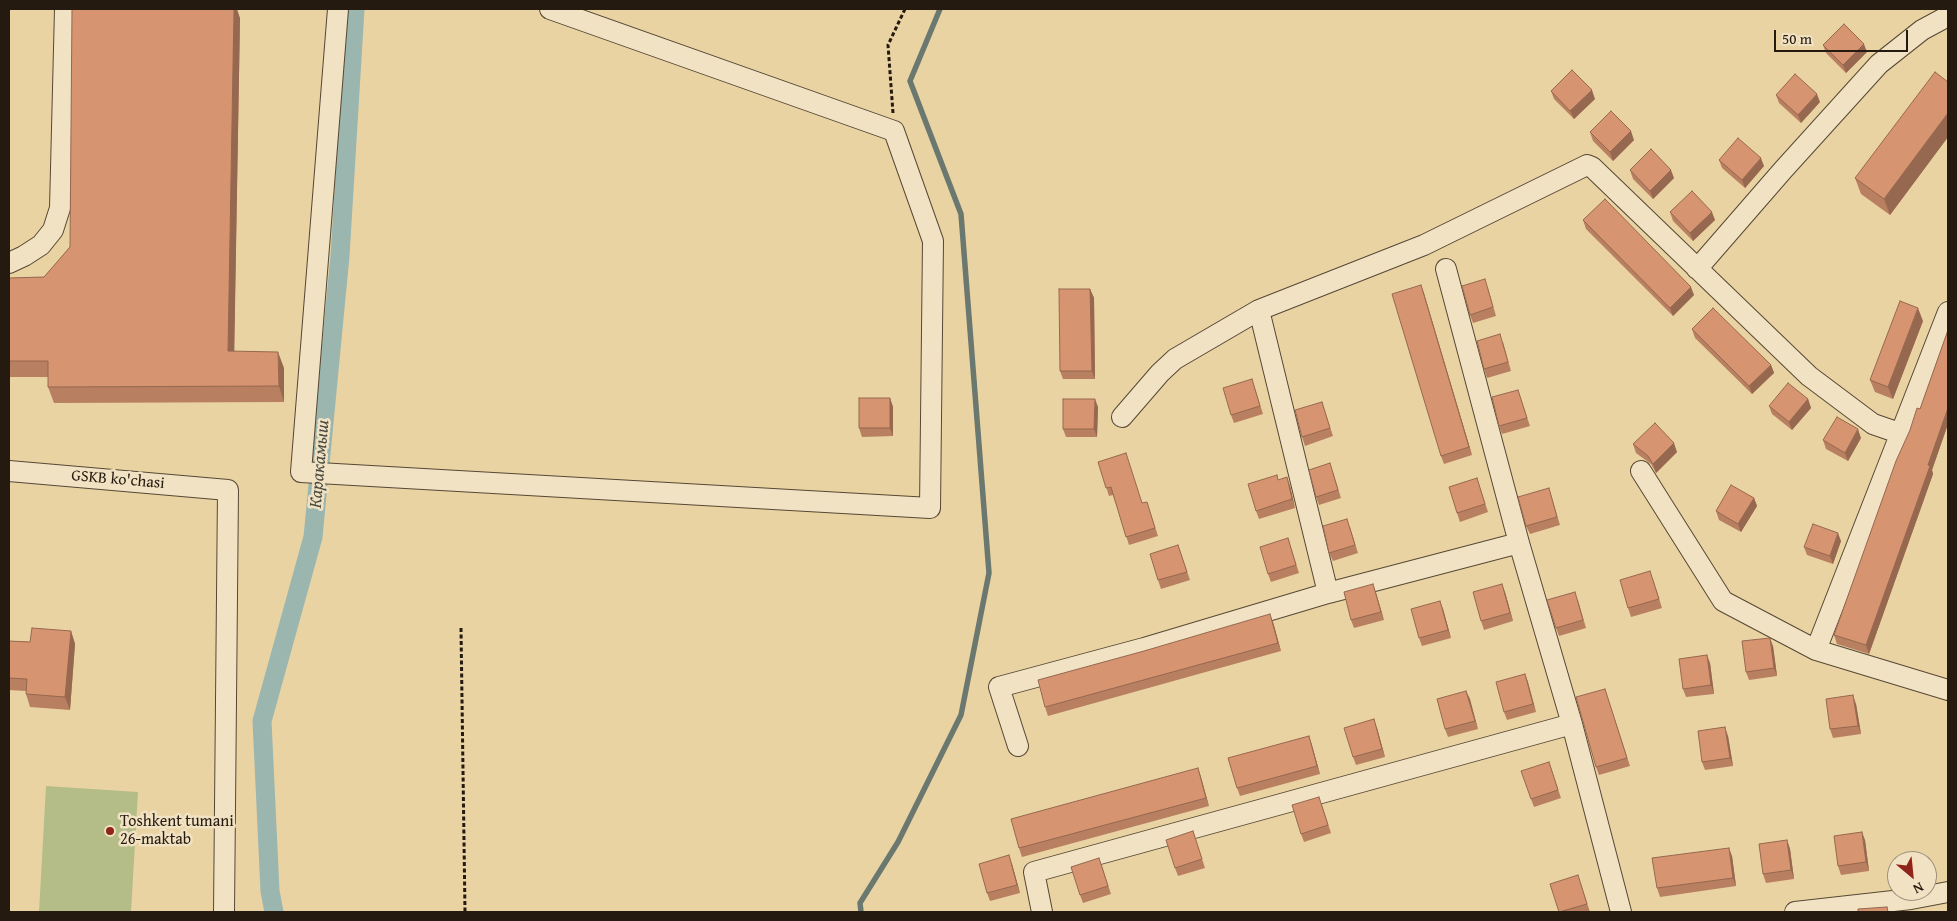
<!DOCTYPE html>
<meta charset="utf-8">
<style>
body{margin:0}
#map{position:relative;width:1957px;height:921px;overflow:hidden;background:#ead3a3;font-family:"Gentium Book Plus",serif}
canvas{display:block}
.frame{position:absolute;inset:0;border:10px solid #251a0f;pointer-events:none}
.north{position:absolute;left:1887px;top:851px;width:50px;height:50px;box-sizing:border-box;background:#f1e2c3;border:1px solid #9f927b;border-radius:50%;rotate:152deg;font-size:14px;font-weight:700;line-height:20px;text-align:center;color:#251a0f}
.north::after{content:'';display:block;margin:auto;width:18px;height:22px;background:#8f2418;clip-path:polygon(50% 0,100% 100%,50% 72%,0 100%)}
.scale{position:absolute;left:1774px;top:30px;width:134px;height:22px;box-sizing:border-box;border:2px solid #251a0f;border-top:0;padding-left:6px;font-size:15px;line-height:18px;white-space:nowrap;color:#251a0f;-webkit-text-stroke:4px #f1e2c3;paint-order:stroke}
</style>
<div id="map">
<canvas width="1957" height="921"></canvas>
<div class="frame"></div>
<div class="north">N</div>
<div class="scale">50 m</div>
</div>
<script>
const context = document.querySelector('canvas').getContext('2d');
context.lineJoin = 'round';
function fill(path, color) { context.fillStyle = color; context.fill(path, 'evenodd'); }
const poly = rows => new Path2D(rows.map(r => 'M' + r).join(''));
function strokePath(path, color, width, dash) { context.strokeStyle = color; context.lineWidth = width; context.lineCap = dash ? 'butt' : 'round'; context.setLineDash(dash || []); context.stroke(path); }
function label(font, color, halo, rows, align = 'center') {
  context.font = font + ' "Gentium Book Plus",serif'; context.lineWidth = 5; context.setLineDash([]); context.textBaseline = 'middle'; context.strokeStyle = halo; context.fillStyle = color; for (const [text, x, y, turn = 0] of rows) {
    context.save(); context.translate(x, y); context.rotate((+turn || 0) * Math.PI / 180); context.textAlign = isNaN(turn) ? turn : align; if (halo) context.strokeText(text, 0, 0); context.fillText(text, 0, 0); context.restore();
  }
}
const green = poly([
 [46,786,138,792,131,912,39,912]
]);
const stream = poly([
 [861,912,860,903,898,842,961,715,989,573,961,214,910,81,940,9]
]);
const canal = poly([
 [274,912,270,891,262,721,313,537,340,256,355,9]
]);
const path = poly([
 [893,113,888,45,905,9],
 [461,628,465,912]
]);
const minor = poly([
 [338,9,301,472,930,508,933,241,894,131,550,9],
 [9,263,24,256,41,245,53,230,60,208,65,9],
 [1446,269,1519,543,1572,724,1621,912],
 [1697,269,1783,170,1879,64,1922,30,1948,16],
 [1259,310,1328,593],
 [1122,417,1160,373,1175,359,1259,310,1424,245,1587,165,1592,167,1809,376,1873,424,1902,434],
 [9,471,228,490,224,912],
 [1641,471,1723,601,1816,650,1948,690],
 [1816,650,1948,312],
 [1018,746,999,687,1144,648,1328,593,1519,543],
 [1042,912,1034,872,1572,724],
 [1795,912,1911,899,1948,892]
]);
const wall = poly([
 [240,18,234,351,284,368,284,402,54,403,48,387,48,377,9,377,9,278,44,277,70,247],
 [1823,45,1867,52,1846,73,1826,53],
 [1948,82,1948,137,1890,215,1861,194,1855,178],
 [1551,91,1595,99,1574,119,1554,99],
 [1776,95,1820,102,1801,123,1779,103],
 [1590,132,1634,140,1613,161,1593,141],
 [1719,160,1764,166,1745,188,1722,168],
 [1630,170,1674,178,1653,199,1633,179],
 [1670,212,1715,220,1693,241,1673,221],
 [1583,220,1694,295,1673,316,1586,229],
 [1421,285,1472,455,1444,464,1441,456],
 [1488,288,1496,316,1473,323,1470,315],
 [1090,289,1094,298,1095,379,1063,379,1060,371],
 [1923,321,1893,399,1875,392,1870,380],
 [1692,329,1771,365,1774,373,1752,394,1695,338],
 [1948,330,1948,424,1932,470,1933,474,1869,654,1837,644,1834,635,1920,409],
 [1503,342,1511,371,1487,378,1484,369],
 [1252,379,1263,414,1234,423,1231,415],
 [1518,390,1530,426,1502,434,1499,426],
 [890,398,893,407,893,436,862,437,859,428],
 [1808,399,1811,408,1792,430,1772,414,1769,406],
 [1322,402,1333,436,1305,446,1302,437],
 [1098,407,1097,437,1066,437,1063,429],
 [1861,438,1848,461,1826,449,1823,440],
 [1633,444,1677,452,1656,473,1651,464,1636,453],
 [1098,462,1143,503,1147,502,1158,536,1129,545,1113,495,1109,496],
 [1333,472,1341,498,1319,505,1316,497],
 [1477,478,1488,512,1460,522,1457,513],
 [1278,480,1290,486,1295,508,1259,519,1256,511],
 [1549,488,1560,525,1530,534,1526,526],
 [1754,498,1757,506,1741,532,1719,520,1716,511],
 [1350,527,1358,553,1333,561,1329,553],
 [1288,538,1299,573,1271,582,1268,574],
 [1841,541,1833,564,1807,555,1804,547],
 [1178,545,1190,580,1161,589,1158,580],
 [1653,579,1662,608,1631,617,1628,608],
 [1505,592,1513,621,1484,630,1481,621],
 [1376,593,1384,620,1354,628,1351,620],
 [1578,600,1586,628,1559,636,1556,628],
 [1443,609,1451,638,1422,646,1419,638],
 [1273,622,1281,651,1048,716,1045,707],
 [71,631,75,644,70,710,30,707,26,694,26,691,9,690,9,641,30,642],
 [1773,646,1777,676,1749,680,1746,672],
 [1710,663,1714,694,1686,697,1683,689],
 [1525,674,1536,712,1507,720,1504,712],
 [1605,689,1630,766,1599,775,1596,767],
 [1466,691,1478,729,1448,737,1445,729],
 [1856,704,1861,734,1833,738,1830,729],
 [1377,728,1385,757,1356,765,1353,757],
 [1309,736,1320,774,1240,796,1237,788],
 [1728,736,1733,766,1705,770,1702,762],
 [1549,762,1561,798,1534,807,1531,799],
 [1198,768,1209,806,1022,857,1019,848],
 [1322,805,1331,833,1304,842,1301,834],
 [1193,831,1205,868,1178,876,1175,868],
 [1787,840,1790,849,1794,879,1766,883,1763,874],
 [1865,840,1869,871,1841,875,1838,866],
 [1732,856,1736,886,1660,897,1657,888],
 [1012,864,1020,893,990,901,987,893],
 [1102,866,1111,894,1083,903,1080,895],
 [1581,884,1590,912,1559,912]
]);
const shadedWall = poly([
 [234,9,237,9,240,18,234,367,228,351],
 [1864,44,1867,52,1846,73,1843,65],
 [1592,90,1595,99,1574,119,1570,111],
 [1817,94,1820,102,1801,123,1798,115],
 [1948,113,1948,137,1890,215,1884,199],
 [1631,131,1634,140,1613,161,1610,152],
 [1761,158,1764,166,1745,188,1742,180],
 [1671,170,1674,178,1653,199,1650,191],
 [1712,212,1715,220,1693,241,1690,233],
 [1421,285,1424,293,1472,455,1469,447],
 [1691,287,1694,295,1673,316,1670,308],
 [1090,289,1094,298,1095,379,1092,371],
 [1918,308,1923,321,1893,399,1888,387],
 [278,352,284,368,284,402,279,386],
 [1771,365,1774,373,1752,394,1749,386],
 [890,398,893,407,893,436,890,428],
 [1095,399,1098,407,1097,437,1094,429],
 [1808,399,1811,408,1792,430,1789,422],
 [1948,408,1948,424,1932,470,1933,474,1869,654,1866,645,1928,465],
 [1858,429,1861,438,1848,461,1845,453],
 [1674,443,1677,452,1656,473,1653,464],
 [1287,477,1290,486,1295,508,1292,499],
 [1754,498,1757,506,1741,532,1738,524],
 [1838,533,1841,541,1833,564,1830,556],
 [1373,584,1376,593,1384,620,1381,612],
 [1502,584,1505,592,1513,621,1510,613],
 [1440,601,1443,609,1451,638,1448,630],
 [1270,614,1273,622,1281,651,1278,643],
 [71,631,75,644,70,710,65,697],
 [1770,638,1773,646,1777,676,1774,668],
 [1707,655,1710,663,1714,694,1711,685],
 [1525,674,1528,682,1536,712,1533,704],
 [1466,691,1470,699,1478,729,1475,721],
 [1853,695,1856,704,1861,734,1858,726],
 [1374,719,1377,728,1385,757,1382,749],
 [1725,727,1728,736,1733,766,1730,758],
 [1309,736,1312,745,1320,774,1317,766],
 [1198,768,1201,777,1209,806,1206,798],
 [1862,832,1865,840,1869,871,1866,862],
 [1787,840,1790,849,1794,879,1791,870],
 [1729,848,1732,856,1736,886,1733,878],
 [1009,855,1012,864,1020,893,1017,885]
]);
const building = poly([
 [72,9,234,9,228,351,278,352,279,386,48,387,48,361,9,361,9,278,44,277,70,247,72,9],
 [1844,24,1864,44,1843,65,1823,45,1844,24],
 [1572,70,1592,90,1570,111,1551,91,1572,70],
 [1935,72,1948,82,1948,113,1884,199,1855,178,1935,72],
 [1795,74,1817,94,1798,115,1776,95,1795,74],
 [1611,111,1631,131,1610,152,1590,132,1611,111],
 [1738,138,1761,158,1742,180,1719,160,1738,138],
 [1651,149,1671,170,1650,191,1630,170,1651,149],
 [1692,191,1712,212,1690,233,1670,212,1692,191],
 [1605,199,1691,287,1670,308,1583,220,1605,199],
 [1485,279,1493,307,1470,315,1462,286,1485,279],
 [1421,285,1469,447,1441,456,1392,294,1421,285],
 [1059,289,1090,289,1092,371,1060,371,1059,289],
 [1900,301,1918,308,1888,387,1870,380,1900,301],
 [1713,308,1771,365,1749,386,1692,329,1713,308],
 [1948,330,1948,408,1928,465,1930,466,1866,645,1834,635,1896,461,1910,430,1917,408,1920,409,1948,330],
 [1500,334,1508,362,1484,369,1477,341,1500,334],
 [1252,379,1260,406,1231,415,1223,388,1252,379],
 [1788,383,1808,399,1789,422,1769,406,1788,383],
 [1518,390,1527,418,1499,426,1492,397,1518,390],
 [859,398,890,398,890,428,859,428,859,398],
 [1063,399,1095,399,1094,429,1063,429,1063,399],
 [1322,402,1330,428,1302,437,1295,410,1322,402],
 [1837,417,1858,429,1845,453,1823,440,1837,417],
 [1655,423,1674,443,1653,464,1648,456,1633,444,1655,423],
 [1126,453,1142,503,1147,502,1155,528,1126,537,1111,487,1106,488,1098,462,1126,453],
 [1330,463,1338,490,1316,497,1309,470,1330,463],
 [1277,475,1278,480,1287,477,1292,499,1256,511,1248,484,1277,475],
 [1477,478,1485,504,1457,513,1449,487,1477,478],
 [1731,485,1754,498,1738,524,1716,511,1731,485],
 [1549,488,1557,517,1526,526,1518,497,1549,488],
 [1347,519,1355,545,1329,553,1323,526,1347,519],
 [1813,524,1838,533,1830,556,1804,547,1813,524],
 [1288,538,1296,565,1268,574,1260,547,1288,538],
 [1178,545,1187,572,1158,580,1150,554,1178,545],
 [1650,571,1659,599,1628,608,1620,580,1650,571],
 [1373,584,1381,612,1351,620,1344,592,1373,584],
 [1502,584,1510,613,1481,621,1473,592,1502,584],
 [1575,592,1583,620,1556,628,1547,600,1575,592],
 [1440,601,1448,630,1419,638,1411,609,1440,601],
 [1270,614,1278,643,1045,707,1038,680,1144,651,1270,614],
 [32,628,71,631,65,697,26,694,27,679,9,678,9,641,30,642,32,628],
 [1770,638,1774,668,1746,672,1742,641,1770,638],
 [1707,655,1711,685,1683,689,1679,659,1707,655],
 [1525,674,1533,704,1504,712,1496,682,1525,674],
 [1605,689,1627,758,1596,767,1576,697,1605,689],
 [1466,691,1475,721,1445,729,1437,699,1466,691],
 [1853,695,1858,726,1830,729,1826,699,1853,695],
 [1374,719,1382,749,1353,757,1344,728,1374,719],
 [1725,727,1730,758,1702,762,1698,731,1725,727],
 [1309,736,1317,766,1237,788,1228,758,1309,736],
 [1549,762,1558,790,1531,799,1521,771,1549,762],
 [1198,768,1206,798,1019,848,1011,819,1198,768],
 [1319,797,1328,825,1301,834,1292,805,1319,797],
 [1193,831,1202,859,1175,868,1166,840,1193,831],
 [1862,832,1866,862,1838,866,1834,836,1862,832],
 [1787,840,1791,870,1763,874,1759,844,1787,840],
 [1729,848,1733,878,1657,888,1652,858,1729,848],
 [1009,855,1017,885,987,893,979,864,1009,855],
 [1099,858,1108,886,1080,895,1071,867,1099,858],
 [1578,875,1587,904,1559,912,1550,884,1578,875],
 [1887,907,1888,912,1858,912,1858,909,1887,907]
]);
const markers = [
 [110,831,5,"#8f2418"]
];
const streetNames = [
 ["GSKB ko'chasi",118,480,5]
];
const poiNames = [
 ["Toshkent tumani",120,822],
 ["26-maktab",120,840]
];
const waterNames = [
 ["Каракамыш",320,464,-85]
];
fill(green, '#b4bd88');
strokePath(stream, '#6b786f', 5.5);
strokePath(canal, '#9ab6af', 19);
strokePath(minor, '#564834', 22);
strokePath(path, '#251a0f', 3, [4, 2.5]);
strokePath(minor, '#f1e2c3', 20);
fill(wall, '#b87f61');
fill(shadedWall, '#96684f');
fill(building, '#d69471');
strokePath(building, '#96684f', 1);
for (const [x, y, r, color] of markers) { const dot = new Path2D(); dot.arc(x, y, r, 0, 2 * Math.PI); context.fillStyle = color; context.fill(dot); strokePath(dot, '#f1e2c3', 2); }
label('16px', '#251a0f', '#f1e2c3', streetNames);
label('16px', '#251a0f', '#f1e2c3', poiNames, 'left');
label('italic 18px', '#48493f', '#f1e2c3', waterNames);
</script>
